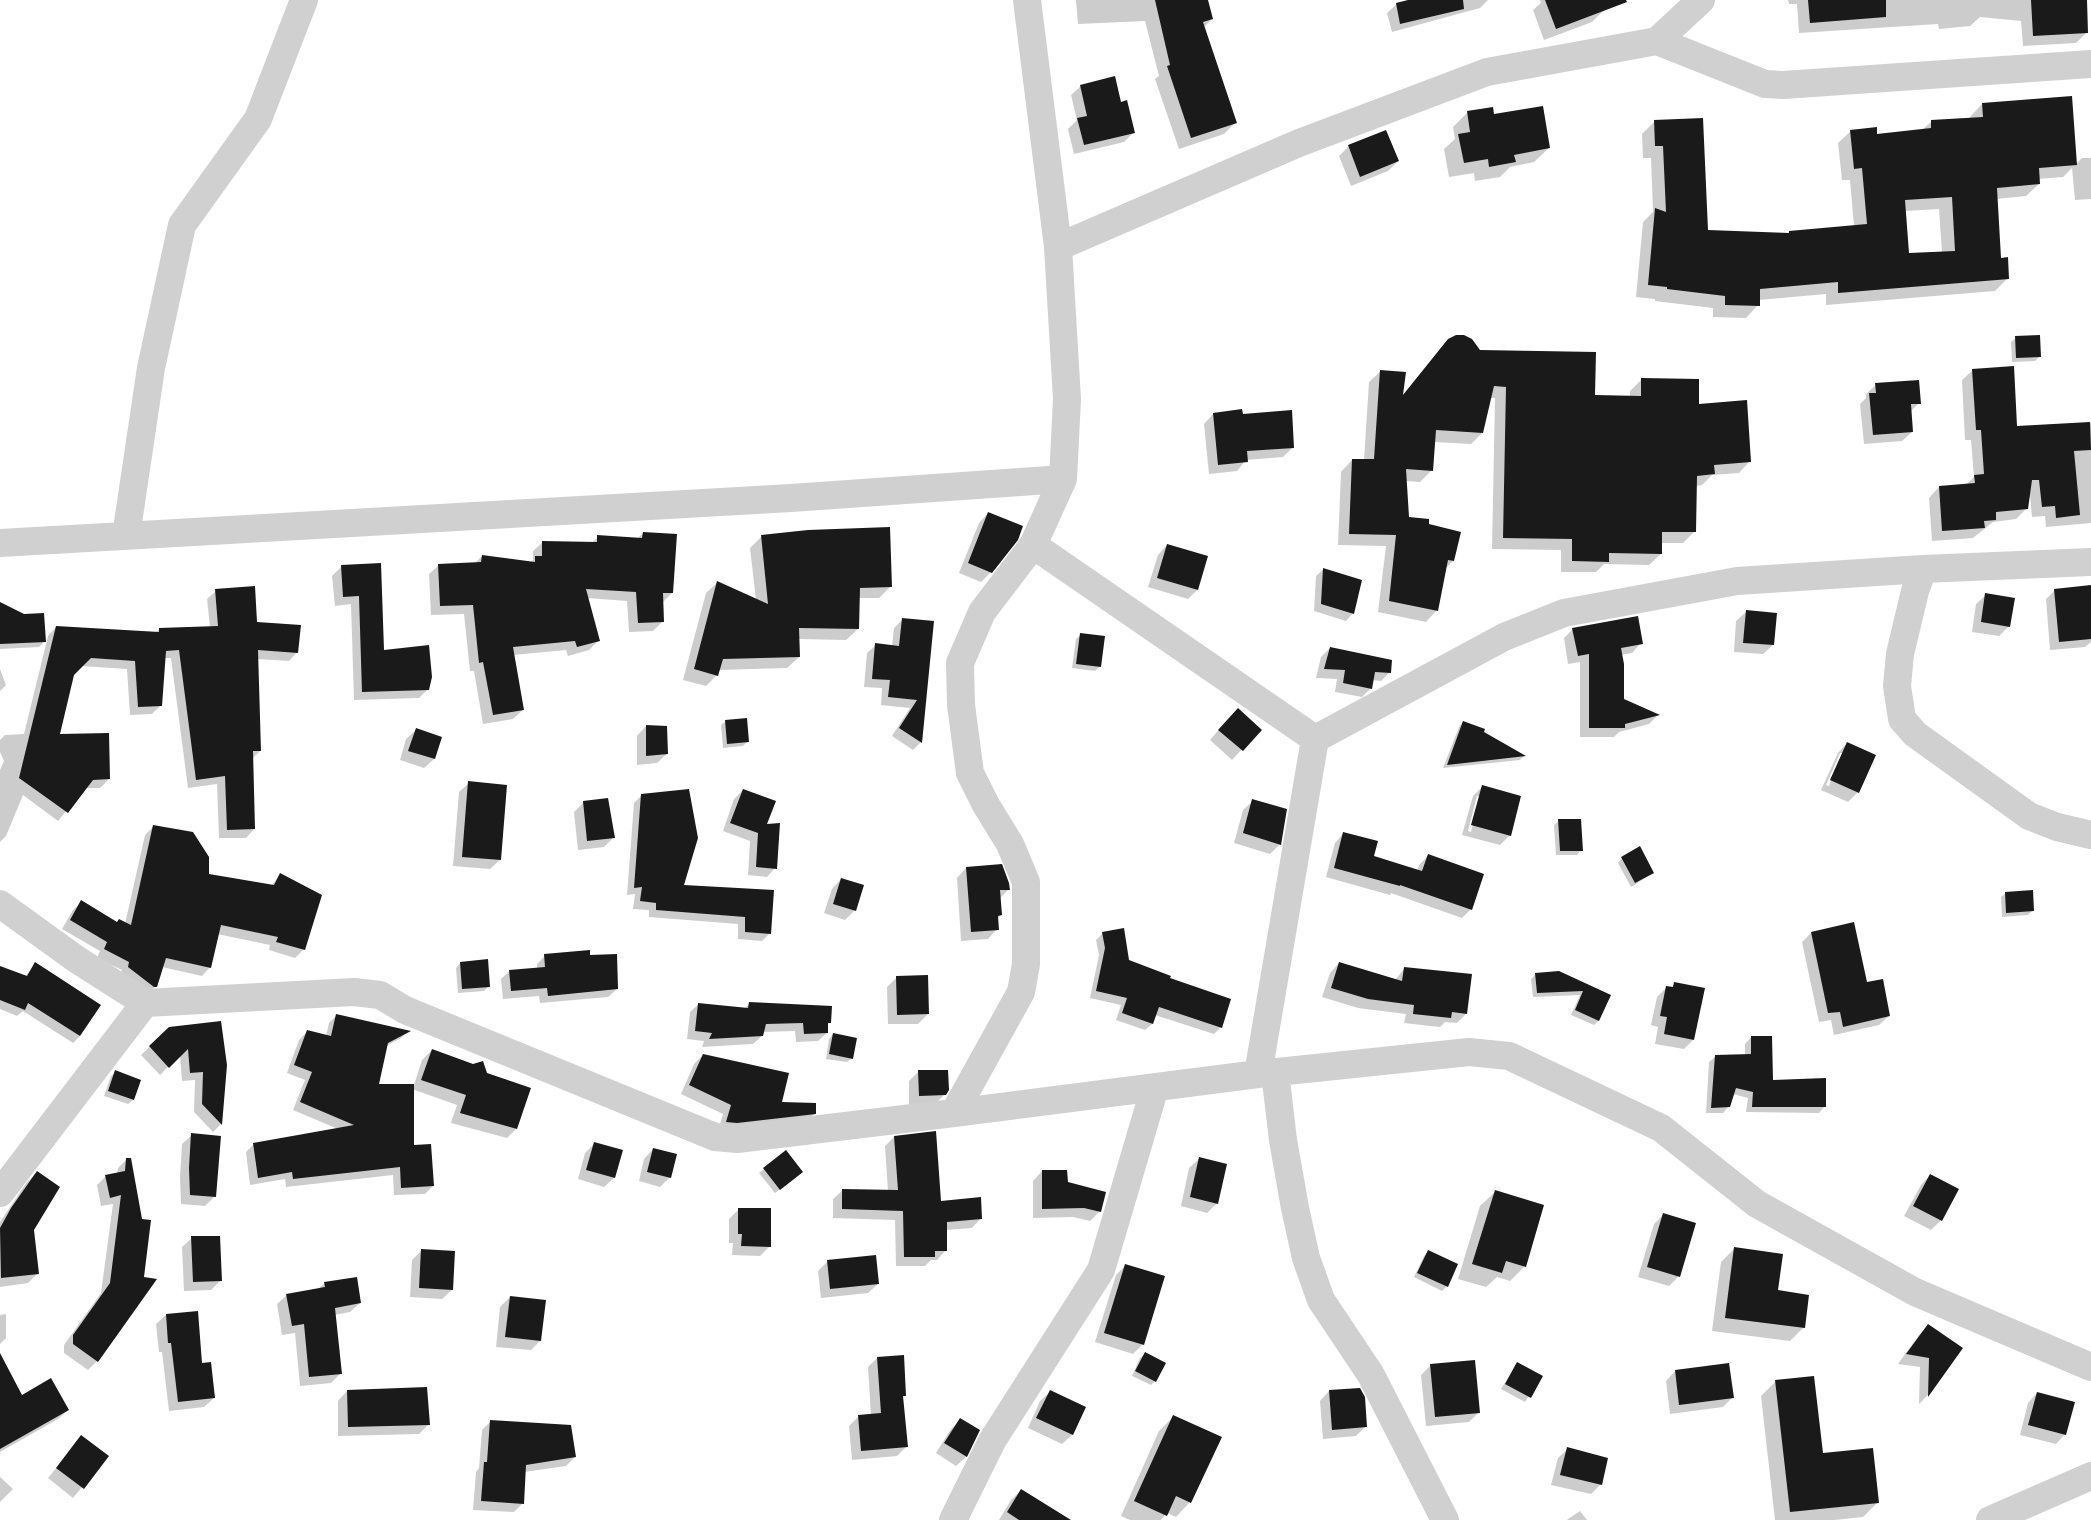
<!DOCTYPE html>
<style>
body{margin:0}
canvas{display:block;background:#fff}
</style>
<canvas width="2091" height="1520"></canvas>
<script>
const context = document.querySelector('canvas').getContext('2d');
context.lineJoin = 'round';
function fill(path, color) { context.fillStyle = color; context.fill(path, 'evenodd'); }
const poly = rows => new Path2D(rows.map(r => 'M' + r).join(''));
function strokePath(path, color, width, dash) { context.strokeStyle = color; context.lineWidth = width; context.lineCap = dash ? 'butt' : 'round'; context.setLineDash(dash || []); context.stroke(path); }
const shadow = poly([
 [1076,0,1207,0,1212,19,1203,28,1236,122,1224,134,1179,149,1155,79,1159,76,1145,21,1078,24],
 [1409,0,1488,0,1480,8,1392,32,1387,13,1397,4],
 [1540,0,1600,0,1604,10,1592,22,1544,40,1533,10,1541,3],
 [1788,0,2085,0,2087,32,2076,43,2023,46,2021,21,1980,17,1970,26,1939,29,1938,24,1799,33,1797,4,1789,4],
 [1081,86,1134,132,1124,142,1074,154,1068,129,1077,120,1071,95],
 [1982,104,2076,164,2082,158,2091,158,2091,199,2075,200,2072,168,2063,177,2038,179,2039,184,2026,196,1996,199,2000,259,2008,278,1995,291,1826,305,1826,294,1759,300,1758,305,1746,318,1713,317,1713,308,1655,301,1655,299,1636,297,1643,222,1653,212,1651,158,1643,158,1642,134,1654,122,1707,232,1787,234,1789,232,1854,226,1850,180,1842,180,1838,143,1851,131,1876,135,1922,130,1931,122,1970,119,1970,117],
 [1939,209,1942,253,1908,254,1905,211],
 [1467,113,1493,116,1549,148,1534,162,1510,167,1500,177,1475,181,1474,173,1449,177,1444,149,1455,139,1453,127],
 [1386,131,1398,161,1388,171,1351,186,1339,156,1348,147],
 [2016,338,2040,356,2035,361,2012,362,2011,342],
 [1448,340,1594,396,1630,397,1630,391,1642,379,1698,405,1750,461,1739,473,1712,475,1702,485,1696,486,1695,531,1683,543,1661,543,1661,554,1649,565,1604,564,1596,572,1561,572,1561,550,1492,549,1495,398,1490,398,1482,433,1471,444,1434,442,1432,470,1420,482,1406,481,1408,518,1427,525,1453,561,1445,569,1437,610,1426,622,1378,612,1386,546,1338,545,1341,472,1352,460,1364,460,1369,382,1381,371,1402,396],
 [1973,370,2016,427,2091,423,2091,523,2046,527,2045,516,2032,517,2030,495,2027,508,2016,519,1993,522,1973,538,1932,541,1929,498,1939,487,1966,485,1974,477,1971,440,1965,440,1962,380],
 [1876,385,1919,403,1910,412,1912,432,1902,441,1864,444,1860,404,1866,398,1866,394],
 [1213,414,1242,415,1293,447,1283,457,1246,460,1237,471,1209,474,1204,424],
 [988,513,991,572,981,582,959,573,979,523],
 [643,533,672,593,662,603,663,621,653,631,629,632,627,601,587,598,598,641,589,650,568,656,566,650,513,655,523,710,513,719,483,724,474,671,470,671,464,614,431,615,429,574,439,565,475,563,482,556,530,563,533,560,533,551,543,542,591,544,598,537,637,539],
 [761,537,891,586,879,598,859,598,858,629,846,640,798,639,799,657,787,668,718,670,717,675,706,686,683,680,706,593,718,582,756,600,750,548],
 [1167,545,1197,590,1188,599,1148,587,1158,555],
 [380,564,383,651,428,689,419,698,354,700,351,604,335,606,332,576,341,567],
 [1324,569,1353,613,1346,621,1314,611,1316,576],
 [2091,587,2091,642,2085,647,2050,650,2046,599,2055,590],
 [216,591,256,624,297,652,289,661,257,659,260,751,252,759,254,829,246,838,219,838,217,784,188,788,171,658,164,658,161,705,152,714,130,715,127,669,81,666,73,674,58,735,109,779,100,788,85,788,58,821,23,795,6,836,0,842,0,770,4,761,0,752,0,740,5,735,24,734,48,636,56,627,155,633,160,629,210,627,207,599],
 [1986,595,2009,626,1999,636,1972,632,1976,604],
 [0,609,44,642,39,647,0,649],
 [1746,612,1773,645,1763,654,1734,652,1736,621],
 [903,619,933,622,921,742,913,750,892,736,910,708,881,705,882,688,864,687,867,653,876,645,892,646,894,628],
 [1573,629,1641,643,1632,653,1621,655,1623,700,1658,715,1649,724,1619,732,1614,737,1580,737,1580,662,1568,664,1564,638],
 [1081,635,1100,666,1095,671,1072,668,1076,639],
 [1330,648,1390,672,1381,681,1372,680,1371,688,1362,697,1335,692,1337,679,1316,678,1321,657],
 [0,669,6,685,0,691],
 [1228,719,1260,730,1232,760,1210,740],
 [726,721,747,742,743,746,723,748,721,725],
 [1463,722,1482,733,1524,756,1520,760,1443,768,1459,727],
 [646,726,667,754,657,763,637,765,637,736],
 [416,730,434,759,424,768,400,760,406,739],
 [1847,743,1858,792,1848,802,1821,790,1838,753],
 [1840,753,1843,753,1829,786,1826,785],
 [469,783,500,860,490,869,453,866,459,792],
 [1482,787,1510,835,1500,845,1462,835,1473,796],
 [1477,796,1480,796,1471,832,1468,831],
 [743,790,766,826,775,868,767,877,748,875,750,841,723,831,734,799],
 [641,796,683,886,773,891,770,933,762,941,738,939,738,924,649,917,649,910,633,909,635,894,627,895,634,803],
 [1253,801,1280,844,1270,854,1234,843,1243,810],
 [584,802,613,838,604,847,578,850,574,812],
 [1559,821,1581,850,1577,855,1556,855,1554,825],
 [153,827,208,875,271,886,280,875,321,895,303,950,295,958,269,950,270,945,217,934,210,967,202,976,162,967,156,986,147,994,120,975,122,970,97,958,100,951,62,929,73,910,82,902,117,923,125,924,145,835],
 [1343,834,1372,857,1417,871,1419,865,1428,856,1471,909,1462,918,1391,893,1390,895,1326,877,1335,843],
 [1622,858,1653,873,1631,887,1618,863],
 [966,868,1009,889,1000,898,1001,915,997,919,997,929,988,939,961,941,957,878],
 [841,879,855,910,845,920,824,913,832,889],
 [2006,893,2032,911,2028,915,2002,917,2001,897],
 [1103,933,1128,961,1168,979,1221,1027,1214,1034,1155,1015,1152,1024,1145,1030,1116,1020,1121,1005,1090,998,1099,955,1096,940],
 [1811,933,1866,983,1889,1016,1879,1025,1834,1035,1831,1020,1819,1022,1802,942],
 [545,956,589,956,617,989,608,997,540,1003,539,996,503,999,501,979,510,971,537,969,537,964],
 [460,963,489,986,484,991,458,993,456,968],
 [1339,963,1395,980,1405,968,1466,1014,1457,1023,1445,1022,1440,1027,1404,1023,1406,1014,1358,1008,1322,997,1330,973],
 [35,964,80,1036,73,1043,23,1011,17,1016,0,1009,0,967,25,977],
 [1536,974,1610,996,1598,1021,1594,1025,1571,1015,1580,995,1533,997,1531,979],
 [897,977,928,1014,918,1024,888,1024,887,987],
 [1675,984,1693,1040,1684,1049,1655,1044,1658,1027,1651,1025,1657,997,1667,987,1671,988],
 [750,1003,830,1022,826,1026,827,1033,818,1041,796,1042,795,1031,763,1032,762,1036,753,1044,702,1047,704,1041,687,1039,690,1012,699,1004,744,1009],
 [337,1015,408,1031,401,1038,386,1046,377,1085,414,1085,422,1060,432,1050,486,1074,516,1129,507,1138,451,1123,457,1105,412,1089,413,1146,433,1186,425,1194,394,1195,393,1175,286,1187,285,1179,250,1185,246,1152,254,1144,338,1129,293,1110,305,1080,287,1073,299,1040,307,1032,326,1036,329,1023],
 [169,1028,225,1065,221,1124,213,1132,194,1112,195,1080,182,1081,180,1055,160,1075,141,1055],
 [833,1034,852,1058,847,1062,826,1059,829,1039],
 [1751,1037,1772,1081,1825,1106,1819,1113,1746,1112,1748,1098,1733,1094,1729,1106,1723,1113,1706,1113,1709,1062,1716,1056,1745,1056,1745,1044],
 [703,1055,781,1104,815,1113,806,1122,718,1131,723,1114,681,1094,694,1064],
 [116,1072,139,1081,133,1100,128,1104,104,1096,111,1076],
 [918,1072,945,1094,935,1104,909,1105,909,1081],
 [192,1135,215,1196,205,1206,181,1204,180,1178,182,1144],
 [894,1137,940,1202,981,1218,972,1228,946,1230,946,1250,937,1260,931,1260,925,1266,896,1266,895,1220,833,1218,833,1199,843,1190,888,1191,885,1146],
 [594,1144,622,1151,614,1178,604,1187,578,1179,585,1153],
 [653,1149,670,1177,660,1187,639,1181,644,1159],
 [786,1152,797,1176,775,1193,759,1173],
 [127,1159,141,1220,97,1361,88,1370,64,1353,64,1345,101,1293,113,1204,101,1206,97,1185,106,1176,117,1174,118,1168],
 [1199,1159,1217,1203,1207,1213,1181,1206,1189,1168],
 [1042,1171,1066,1183,1100,1211,1090,1221,1073,1217,1033,1218,1033,1181],
 [37,1172,33,1230,37,1274,28,1283,0,1287,0,1222,27,1182],
 [1930,1175,1941,1220,1931,1230,1904,1216,1921,1185],
 [1495,1192,1525,1266,1510,1281,1497,1277,1486,1287,1458,1279,1480,1206],
 [739,1209,770,1246,760,1256,732,1255,733,1243,729,1243,729,1219],
 [1664,1214,1694,1224,1678,1277,1669,1286,1638,1277,1654,1224],
 [192,1238,220,1281,211,1290,184,1291,182,1247],
 [1734,1249,1777,1292,1804,1327,1790,1341,1712,1331,1721,1262],
 [422,1250,452,1290,442,1299,410,1297,412,1260],
 [1428,1252,1447,1286,1442,1291,1414,1277,1424,1256],
 [828,1261,878,1284,868,1293,821,1298,818,1271],
 [1126,1265,1163,1277,1142,1345,1133,1354,1095,1342,1116,1275],
 [325,1283,360,1303,350,1312,334,1315,340,1374,331,1383,300,1386,295,1333,282,1335,277,1304,287,1295,318,1289],
 [510,1297,540,1341,531,1350,496,1347,500,1307],
 [6,1314,6,1338,0,1344,0,1315],
 [166,1315,201,1364,214,1398,204,1407,169,1411,162,1352,159,1352,156,1324],
 [1929,1325,1961,1348,1927,1396,1919,1404,1920,1367,1898,1364,1919,1335],
 [1145,1354,1155,1381,1151,1385,1132,1376,1140,1358],
 [877,1358,905,1395,902,1398,907,1446,897,1456,852,1460,849,1426,858,1417,871,1415,868,1367],
 [0,1359,21,1396,68,1410,58,1419,0,1452],
 [1517,1364,1541,1377,1525,1402,1501,1389],
 [1431,1365,1479,1412,1469,1422,1426,1426,1421,1375],
 [1675,1371,1732,1398,1723,1407,1670,1414,1666,1381],
 [1776,1381,1821,1455,1878,1502,1863,1517,1834,1520,1775,1520,1761,1396],
 [347,1391,429,1424,419,1434,338,1436,338,1401],
 [1329,1391,1366,1426,1356,1436,1323,1439,1320,1401],
 [1050,1392,1084,1408,1072,1435,1062,1444,1028,1428,1040,1401],
 [2037,1393,2065,1434,2056,1444,2020,1435,2028,1403],
 [1174,1416,1190,1502,1176,1517,1167,1513,1161,1520,1130,1520,1121,1516,1159,1431],
 [961,1419,979,1431,966,1457,956,1466,936,1453,951,1429],
 [491,1421,575,1457,566,1466,524,1472,523,1503,514,1512,473,1510,476,1472,479,1468,482,1430],
 [82,1437,107,1457,73,1498,48,1478],
 [1568,1449,1607,1459,1600,1485,1591,1494,1551,1485,1558,1458],
 [0,1477,13,1489,0,1502],
 [1021,1490,1051,1520,999,1520,1011,1500],
 [1580,1511,1587,1520,1567,1520,1568,1519]
]);
const building = poly([
 [1155,0,1208,0,1213,19,1203,22,1237,123,1191,138,1167,66,1170,65],
 [1408,0,1463,0,1464,9,1400,24,1396,3],
 [1545,0,1626,0,1627,2,1556,29],
 [1808,0,1886,0,1886,17,1810,23],
 [2031,0,2087,0,2088,33,2033,36],
 [1115,76,1121,102,1127,100,1135,133,1084,145,1077,118,1087,116,1080,85],
 [2072,96,2077,165,2039,168,2040,184,1997,188,2001,258,2008,257,2009,279,1838,293,1838,282,1760,289,1760,306,1725,305,1725,296,1667,289,1667,287,1648,285,1655,208,1666,212,1663,146,1655,146,1654,120,1703,118,1708,230,1789,233,1789,231,1867,224,1862,168,1854,169,1850,130,1877,127,1877,134,1931,128,1931,120,1983,117,1982,103],
 [1952,197,1955,251,1909,253,1905,200],
 [1543,106,1550,148,1514,155,1516,162,1489,167,1488,159,1464,163,1458,134,1470,132,1467,111,1493,107,1494,114],
 [1386,130,1399,161,1360,177,1348,145],
 [1456,335,1464,335,1472,339,1480,350,1596,352,1595,395,1641,396,1641,378,1699,379,1699,404,1747,400,1751,462,1714,465,1715,474,1697,476,1696,532,1662,532,1662,554,1609,553,1609,562,1572,561,1572,539,1503,538,1506,387,1494,386,1483,433,1436,430,1433,471,1406,469,1409,517,1429,519,1429,524,1461,532,1454,561,1448,560,1438,611,1389,601,1396,535,1349,534,1352,459,1374,459,1380,370,1406,372,1403,395,1448,339],
 [2040,335,2041,357,2016,358,2015,336],
 [2014,366,2017,426,2090,422,2091,450,2074,451,2080,515,2056,518,2055,506,2042,507,2039,480,2032,480,2028,509,1996,512,1996,520,1984,521,1985,528,1942,531,1939,486,1975,483,1974,475,1984,474,1981,430,1976,430,1972,369],
 [1919,380,1921,404,1911,404,1913,432,1873,435,1869,393,1876,393,1875,383],
 [1242,409,1243,414,1292,410,1294,448,1247,451,1248,462,1218,465,1213,413],
 [988,512,1023,526,1018,540,992,573,968,563],
 [890,527,892,587,860,588,859,629,799,628,800,657,723,659,718,676,694,669,717,581,768,604,761,535,808,530],
 [643,532,677,534,673,593,663,593,664,622,638,623,636,592,586,589,600,641,577,647,575,641,513,647,524,710,493,715,483,662,479,663,473,605,440,606,438,564,481,562,482,555,535,562,535,556,542,556,542,541,597,542,597,535,642,538],
 [1167,544,1208,556,1198,590,1157,578],
 [381,563,384,650,429,645,432,677,429,690,362,692,359,596,343,597,341,565],
 [1323,568,1362,580,1354,614,1321,604],
 [2091,585,2091,639,2059,642,2054,589],
 [255,586,257,622,301,625,298,653,258,650,261,751,253,751,255,829,227,830,225,776,196,780,179,650,166,651,162,706,138,707,135,661,91,658,74,675,60,734,109,733,110,779,93,780,68,813,19,778,56,626,159,632,159,628,218,626,215,589],
 [1985,593,2015,598,2010,627,1981,622],
 [0,602,24,614,44,613,46,642,0,644],
 [1746,610,1777,613,1774,645,1743,643],
 [1638,616,1643,644,1621,648,1624,664,1624,699,1660,715,1625,724,1625,728,1589,728,1589,654,1578,656,1572,628],
 [902,618,934,621,922,743,899,728,917,700,888,697,890,680,872,679,875,643,899,646],
 [1080,633,1105,636,1101,667,1076,664],
 [1330,647,1392,660,1391,673,1375,672,1372,689,1343,683,1345,670,1324,669],
 [1238,708,1262,730,1243,751,1218,730],
 [747,718,749,742,727,744,725,720],
 [1463,721,1485,729,1484,732,1526,756,1447,765],
 [646,725,667,726,668,754,646,756],
 [416,728,442,737,435,759,408,751],
 [1847,742,1876,755,1859,793,1830,780],
 [468,781,507,785,501,860,462,857],
 [1482,785,1521,796,1511,836,1471,825],
 [689,789,698,838,684,885,774,890,771,934,745,932,745,917,656,910,656,903,640,901,642,887,634,888,641,794],
 [743,789,776,801,767,824,780,823,777,869,756,867,758,833,730,823],
 [608,798,615,838,587,841,583,801],
 [1252,799,1287,809,1281,845,1243,833],
 [1558,819,1581,819,1583,851,1560,851],
 [153,825,193,832,209,857,209,874,274,885,280,873,322,895,305,950,276,942,278,937,221,925,211,968,166,958,157,987,154,987,128,967,129,962,104,949,107,942,70,920,81,900,117,922,119,919,131,925],
 [1343,832,1378,841,1374,856,1422,871,1428,854,1484,874,1472,910,1400,885,1400,886,1334,868],
 [1640,846,1654,873,1635,883,1621,857],
 [1002,864,1009,883,1010,890,1000,890,1002,915,998,916,999,930,971,932,966,867],
 [841,878,864,885,856,911,833,904],
 [2033,890,2034,911,2006,913,2005,892],
 [1854,922,1867,982,1883,979,1890,1016,1843,1027,1840,1012,1828,1013,1811,932],
 [1124,928,1129,960,1171,976,1170,978,1231,999,1222,1028,1159,1007,1153,1024,1122,1013,1127,998,1096,991,1105,948,1102,932],
 [590,950,590,955,617,954,618,989,548,996,547,988,511,991,509,970,545,967,544,954],
 [488,959,490,987,462,989,460,962],
 [35,962,101,1005,80,1036,28,1003,25,1010,0,1000,0,966,27,976],
 [1339,962,1402,981,1404,967,1472,974,1467,1014,1452,1012,1451,1018,1413,1014,1414,1005,1368,999,1331,988],
 [1559,971,1611,995,1599,1021,1575,1010,1583,991,1537,993,1535,973],
 [928,975,929,1014,897,1015,896,976],
 [1674,982,1705,988,1694,1040,1664,1034,1667,1017,1660,1016,1666,986,1673,987],
 [749,1002,832,1006,831,1023,828,1023,828,1033,804,1034,803,1023,766,1024,763,1036,709,1039,712,1033,695,1031,698,1003,748,1008],
 [336,1014,411,1031,388,1043,379,1084,414,1084,414,1145,431,1144,434,1186,401,1188,400,1167,293,1179,292,1172,258,1178,253,1143,354,1125,300,1102,312,1072,294,1065,307,1030,331,1036],
 [221,1021,227,1065,222,1125,202,1104,203,1072,190,1073,188,1049,169,1068,149,1046,169,1027],
 [833,1033,857,1038,853,1059,829,1054],
 [1751,1036,1772,1036,1773,1080,1826,1078,1826,1107,1752,1107,1753,1092,1736,1088,1730,1107,1711,1108,1715,1055,1751,1054],
 [432,1049,473,1064,483,1061,487,1073,531,1088,517,1129,460,1113,466,1095,421,1080],
 [703,1054,789,1073,782,1102,816,1103,816,1114,737,1123,726,1122,731,1105,689,1085],
 [115,1070,141,1080,134,1100,108,1091],
 [918,1070,948,1070,949,1090,946,1095,919,1096],
 [936,1131,941,1201,981,1197,982,1219,947,1222,947,1251,935,1251,935,1257,904,1257,903,1211,842,1209,842,1189,898,1190,894,1136],
 [191,1133,221,1136,216,1197,190,1195,189,1168],
 [594,1142,623,1150,615,1178,586,1170],
 [653,1148,677,1154,671,1178,647,1172],
 [786,1150,803,1172,780,1190,763,1168],
 [1199,1157,1227,1164,1218,1204,1190,1197],
 [126,1158,131,1158,142,1219,151,1220,144,1277,157,1279,98,1362,73,1344,73,1335,110,1283,121,1195,110,1198,105,1175,125,1171],
 [1042,1170,1067,1170,1068,1182,1106,1192,1101,1212,1084,1208,1042,1209],
 [37,1171,60,1187,34,1230,39,1274,1,1278,0,1228,11,1208],
 [1930,1174,1959,1189,1942,1221,1913,1206],
 [1495,1190,1544,1205,1526,1267,1506,1261,1502,1273,1472,1264],
 [738,1208,771,1208,771,1247,741,1246,742,1234,738,1234],
 [1663,1213,1696,1223,1680,1277,1647,1267],
 [191,1236,220,1236,222,1281,193,1282],
 [1734,1247,1783,1254,1778,1290,1809,1295,1805,1328,1725,1318],
 [421,1249,455,1251,453,1290,419,1288],
 [1428,1250,1458,1264,1448,1287,1417,1273],
 [876,1255,879,1284,830,1289,827,1260],
 [1125,1264,1165,1276,1144,1345,1104,1333],
 [357,1277,361,1303,335,1308,342,1374,309,1377,304,1324,292,1326,286,1294,325,1287,324,1282],
 [510,1296,546,1300,541,1341,505,1337],
 [198,1311,202,1363,211,1362,215,1398,178,1402,171,1343,168,1343,166,1314],
 [1928,1324,1963,1348,1928,1397,1929,1358,1906,1354],
 [1145,1352,1166,1363,1156,1382,1135,1371],
 [0,1353,22,1395,51,1378,69,1410,0,1449],
 [904,1355,906,1396,903,1396,908,1447,861,1451,858,1415,881,1413,877,1357],
 [1475,1360,1480,1413,1435,1417,1430,1364],
 [1517,1362,1543,1376,1531,1398,1505,1384],
 [1729,1363,1734,1398,1679,1405,1675,1370],
 [1814,1376,1823,1453,1873,1448,1879,1503,1790,1512,1775,1380],
 [427,1387,430,1425,348,1427,347,1390],
 [1360,1388,1365,1397,1367,1427,1332,1430,1329,1390],
 [1050,1390,1086,1407,1073,1435,1036,1418],
 [2037,1392,2075,1402,2066,1435,2028,1425],
 [1173,1415,1222,1437,1191,1503,1176,1496,1167,1516,1134,1501],
 [960,1418,980,1430,967,1457,944,1443],
 [490,1420,571,1425,576,1457,526,1465,524,1504,481,1501,484,1462,487,1462],
 [81,1435,109,1456,84,1489,56,1468],
 [1567,1447,1608,1458,1602,1485,1560,1475],
 [1021,1489,1071,1520,1019,1520,1007,1512]
]);
const street = poly([
 [1027,0,1058,247,1067,399,1063,479,1033,545,1315,739,1258,1074],
 [1657,41,1701,0],
 [1058,247,1299,143,1487,72,1657,41,1765,84,1783,85,2091,64],
 [126,536,151,368,182,225,258,119,304,0],
 [0,543,791,498,1063,479],
 [1923,569,1915,591,1900,654,1897,686,1902,719,1915,734,2029,816,2057,827,2091,835],
 [1315,739,1504,637,1564,613,1737,581,1923,569,2091,562],
 [0,904,76,959,145,1003,354,992,380,995,405,1010,715,1137,737,1139,954,1113,1258,1074,1469,1052,1509,1056,1661,1128,1757,1204,1915,1292,2091,1367],
 [1275,1072,1283,1140,1295,1208,1306,1258,1321,1300,1371,1375,1445,1520],
 [954,1113,1021,992,1026,964,1026,882,1010,844,986,805,970,773,961,705,960,663,982,612,1033,545],
 [0,1193,145,1003],
 [953,1520,992,1441,1101,1270,1155,1087],
 [1990,1520,2091,1476]
]);
fill(shadow, '#0003');
fill(building, '#1a1a1a');
strokePath(street, '#d0d0d0', 28);
</script>
